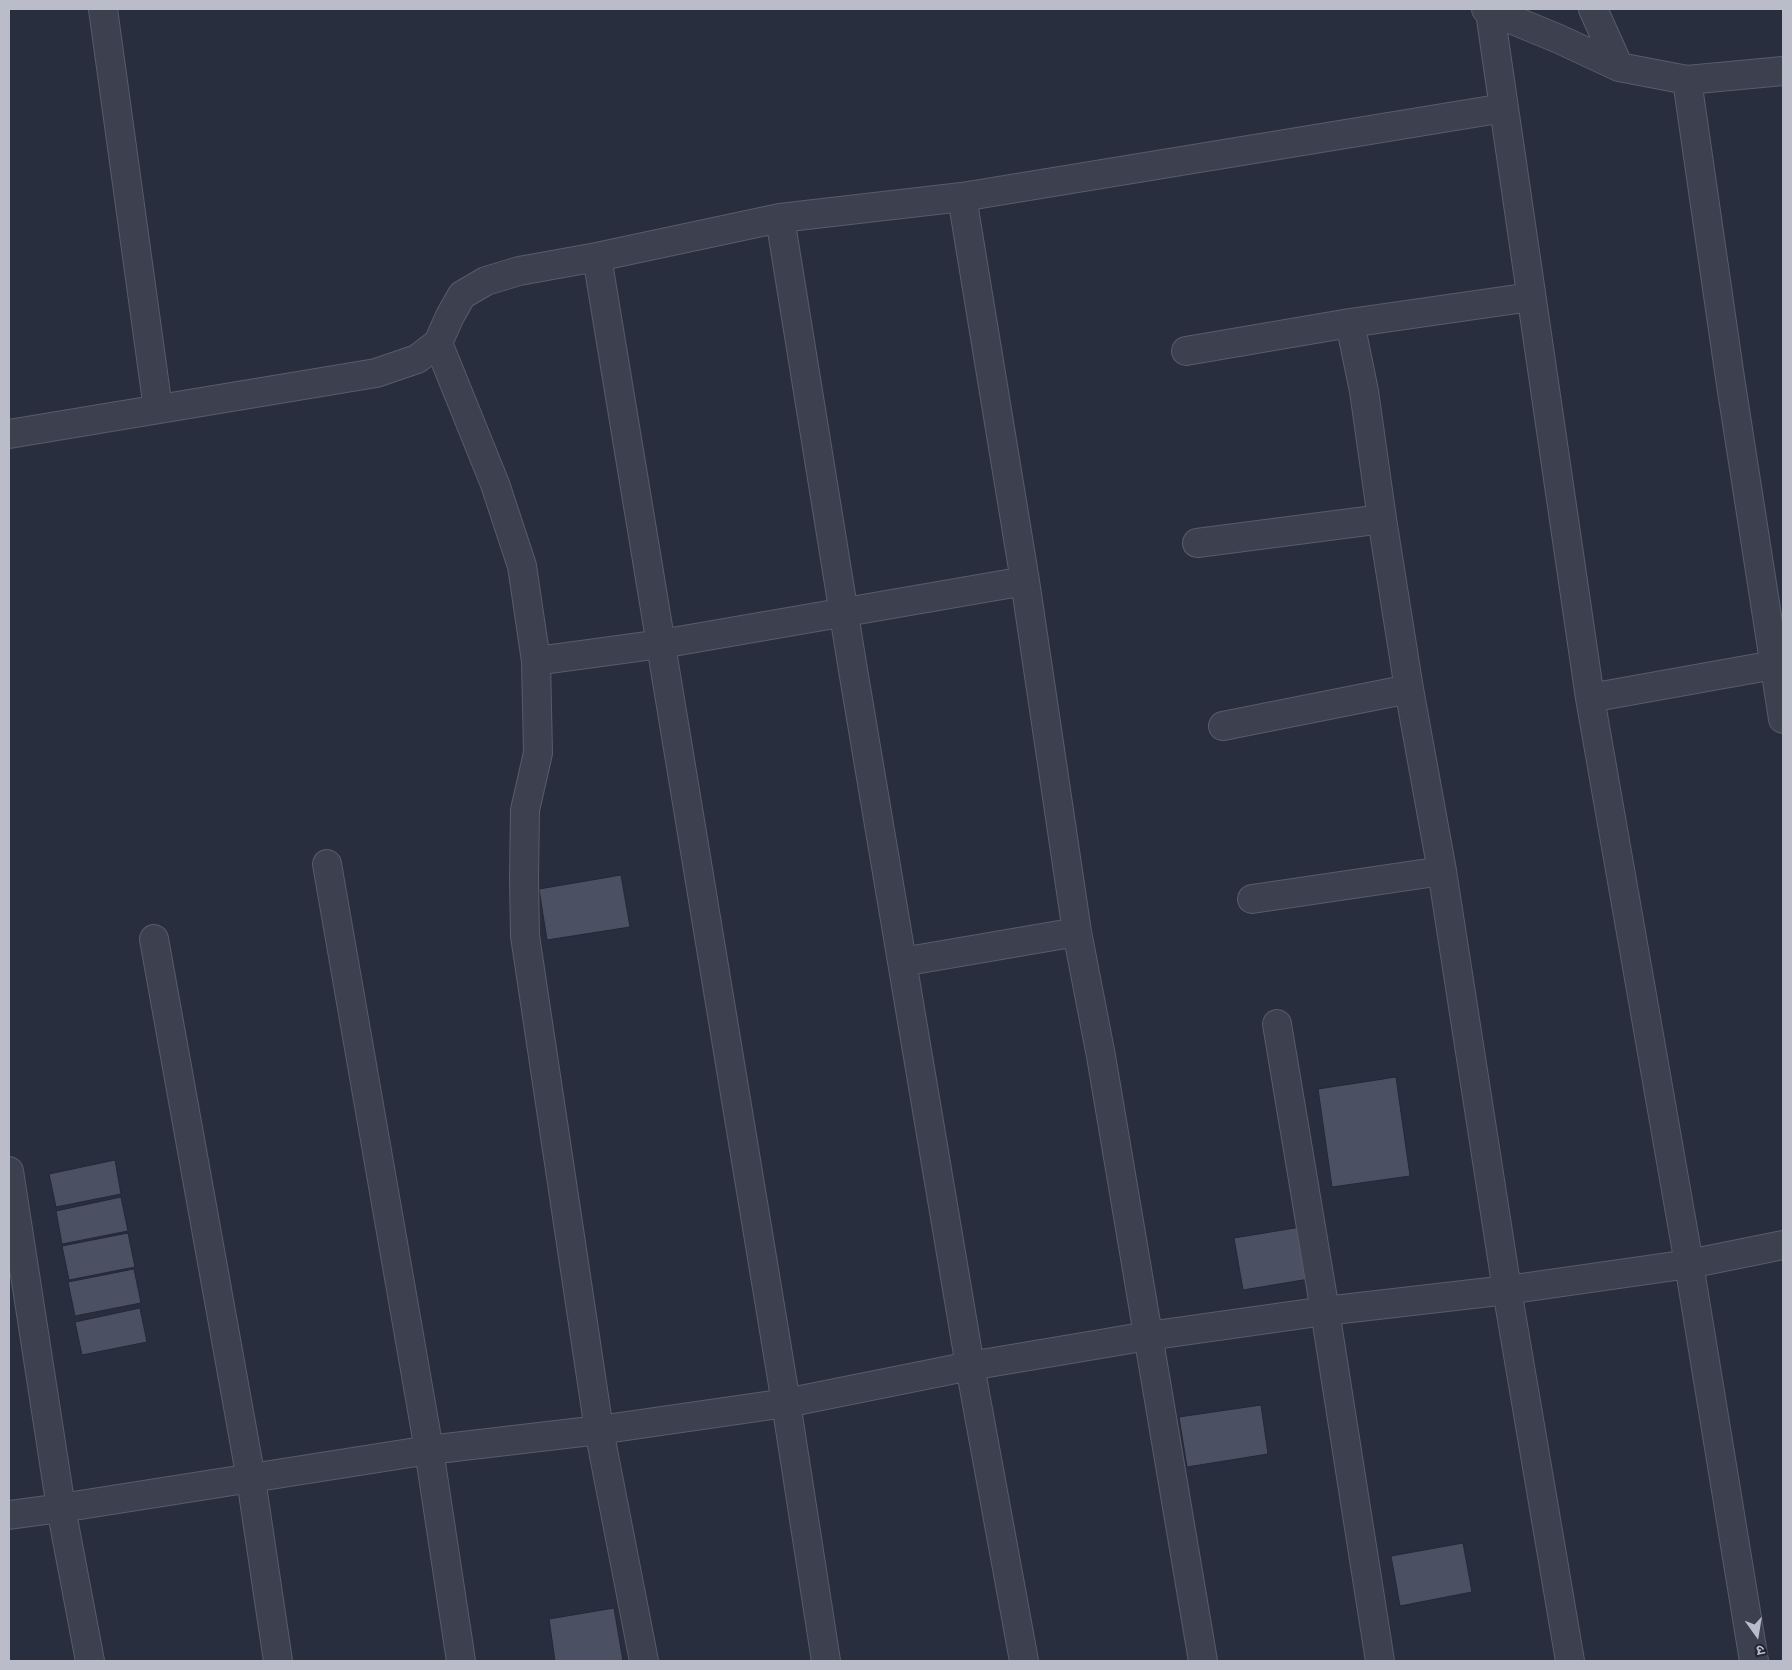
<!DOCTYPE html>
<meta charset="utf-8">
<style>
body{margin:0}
#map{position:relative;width:1792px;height:1670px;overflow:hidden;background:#292e3e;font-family:Figtree,"Noto Sans Devanagari",sans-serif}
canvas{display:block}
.frame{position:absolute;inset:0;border:10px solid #babdc9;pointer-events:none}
.north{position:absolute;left:1732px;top:1610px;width:50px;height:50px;-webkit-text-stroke:4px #222634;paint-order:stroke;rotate:167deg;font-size:14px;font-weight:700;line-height:20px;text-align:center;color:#babdc9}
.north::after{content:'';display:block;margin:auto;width:18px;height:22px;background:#babdc9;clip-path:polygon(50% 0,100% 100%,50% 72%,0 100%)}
</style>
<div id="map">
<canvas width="1792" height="1670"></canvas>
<div class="frame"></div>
<div class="north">उ</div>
</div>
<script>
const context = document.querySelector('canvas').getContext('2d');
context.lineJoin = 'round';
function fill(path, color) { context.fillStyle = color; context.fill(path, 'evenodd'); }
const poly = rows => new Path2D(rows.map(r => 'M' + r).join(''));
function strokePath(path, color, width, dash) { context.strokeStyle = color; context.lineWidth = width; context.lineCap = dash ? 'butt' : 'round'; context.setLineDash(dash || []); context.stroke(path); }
const building = poly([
 [621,875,630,927,547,940,539,889,621,875],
 [1396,1077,1410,1176,1332,1187,1318,1089,1396,1077],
 [115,1160,121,1194,56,1207,49,1174,115,1160],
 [121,1197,128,1231,62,1244,56,1211,121,1197],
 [1307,1226,1315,1278,1243,1290,1234,1238,1307,1226],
 [128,1233,135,1267,69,1280,62,1246,128,1233],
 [134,1269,141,1303,75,1316,68,1282,134,1269],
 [140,1308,147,1342,82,1355,75,1322,140,1308],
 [1261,1405,1268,1454,1187,1467,1179,1417,1261,1405],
 [1463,1543,1472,1592,1400,1606,1391,1556,1463,1543],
 [614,1608,623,1661,555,1661,549,1619,614,1608]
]);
const minor = poly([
 [103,9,158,409],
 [1486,9,1559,39,1619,67,1687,80,1783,71],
 [1593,9,1619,67],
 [1490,12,1590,698,1689,1264,1754,1661],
 [1687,80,1730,378,1783,719],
 [962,197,1025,581,1077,932,1101,1056,1203,1661],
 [780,218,853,670,970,1366,1024,1661],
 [597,257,786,1403,826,1661],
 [1350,323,1364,391,1382,519,1409,689,1442,871,1507,1290,1570,1661],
 [438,343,495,484,522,566,536,661,538,753,525,810,524,878,525,936,599,1430,644,1661],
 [1186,351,1350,323,1531,297],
 [9,434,376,373,417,359,438,343,450,316,462,295,486,281,519,271,597,257,780,218,962,197,1504,108],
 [1197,543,1382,519],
 [536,661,661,644,1025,581],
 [1590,698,1774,665],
 [1223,726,1409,689],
 [327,864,429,1450,461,1661],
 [1252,899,1442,871],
 [154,939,251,1479,278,1661],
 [902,962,1077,932],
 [1277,1024,1325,1311,1380,1661],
 [9,1171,61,1508,90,1661],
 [9,1515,61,1508,429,1450,599,1430,786,1403,970,1366,1148,1336,1325,1311,1507,1290,1689,1264,1783,1245]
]);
fill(building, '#4b5162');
strokePath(building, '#242836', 1);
strokePath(minor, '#585c69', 30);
strokePath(minor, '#3d414f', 28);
</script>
